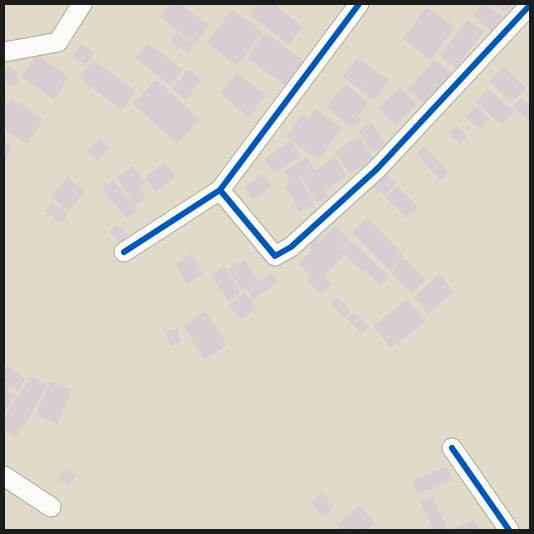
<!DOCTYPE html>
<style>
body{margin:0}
#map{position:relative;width:534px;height:534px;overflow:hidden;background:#e1dcca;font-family:"IM FELL Great Primer",serif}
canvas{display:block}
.frame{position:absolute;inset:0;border:5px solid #1c1c1c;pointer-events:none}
</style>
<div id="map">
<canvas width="534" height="534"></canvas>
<div class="frame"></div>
</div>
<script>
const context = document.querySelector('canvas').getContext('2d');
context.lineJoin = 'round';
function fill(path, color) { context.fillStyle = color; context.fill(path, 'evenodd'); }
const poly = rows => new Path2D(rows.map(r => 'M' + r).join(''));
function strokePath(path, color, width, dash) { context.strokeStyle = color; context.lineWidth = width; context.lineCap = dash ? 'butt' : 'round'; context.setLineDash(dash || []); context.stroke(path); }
const building = poly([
 [170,4,180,4,209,25,195,44,160,17],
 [257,4,274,4,303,27,288,45,249,14],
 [481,4,486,4,503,17,492,31,472,15],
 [495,4,512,4,506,12],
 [426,7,455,27,431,60,403,39],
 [232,9,263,32,237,66,207,43],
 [468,19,484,32,456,68,440,55],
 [265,32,306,62,288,87,247,58],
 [177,33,194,45,188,54,171,41],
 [148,43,183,70,171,86,135,58],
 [81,44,94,53,86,65,72,56],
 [36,54,69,77,54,99,21,77],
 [357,58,389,80,374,100,361,91,368,81,360,90,342,77],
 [435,59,452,74,424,104,407,89],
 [93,60,136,91,122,110,79,78],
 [9,66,18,72,15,76,20,79,14,88,4,81,4,73],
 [504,67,526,88,512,103,490,81],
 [188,69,202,79,186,100,172,89],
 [237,73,266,95,249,117,220,94],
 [156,79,200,120,177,144,133,104],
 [346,83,369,104,358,116,361,119,352,129,326,106],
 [400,87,417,105,395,126,378,108],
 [488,89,514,111,502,125,476,103],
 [11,98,43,119,27,144,4,130,4,109],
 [521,98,530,105,530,122,513,108],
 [475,106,489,118,480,129,465,117],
 [316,109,342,128,319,160,286,137,302,115,308,119],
 [371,122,385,144,373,153,358,131],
 [456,125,468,136,460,144,449,134],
 [359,136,374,159,349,174,335,152],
 [100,138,110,148,97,161,87,151],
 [291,141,301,156,274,174,264,159],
 [4,142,12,147,4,162],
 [424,146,449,172,440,180,416,154],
 [307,157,315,170,335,157,347,176,325,190,329,196,317,203,302,178,308,174,299,177,315,204,300,212,285,186,290,183,284,171],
 [164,162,176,176,156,192,145,178],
 [133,166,145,183,139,187,146,198,135,205,117,177],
 [385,173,396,183,385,196,374,187],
 [263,174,272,186,253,200,244,188],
 [68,177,85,192,68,211,51,196],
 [113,180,138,210,127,219,102,189],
 [397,186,418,206,407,218,386,198],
 [52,202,68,214,62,224,45,211],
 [367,218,404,256,389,270,352,233],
 [117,224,129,235,121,243,109,232],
 [335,226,349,240,340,249,341,251,351,241,390,277,381,286,365,271,364,272,345,254,324,275,332,283,321,295,306,280,311,276,299,263,312,249,309,246,317,238,320,241],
 [191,254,203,274,187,284,175,264],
 [404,258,426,280,411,294,390,272],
 [244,259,258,281,242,291,228,269],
 [224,266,241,293,228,302,211,275],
 [272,273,278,282,253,299,247,289],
 [439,274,454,291,429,314,414,297],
 [244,293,257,307,242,320,229,305],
 [338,297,351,312,344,318,331,303],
 [407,299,425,322,391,348,373,326],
 [206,311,227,345,204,359,183,325],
 [354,312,369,327,362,334,347,319],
 [177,328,181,342,170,346,166,332],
 [7,366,26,379,18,391,4,381,4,371],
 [31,376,48,386,16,437,4,429,4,418],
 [51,381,72,390,57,424,36,414],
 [4,383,10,387,8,391,16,396,7,409,4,406],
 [447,466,452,480,418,494,412,481],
 [64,469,76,476,69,486,57,479],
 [323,493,334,508,322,517,311,501],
 [432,496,447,528,442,530,434,530,420,502],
 [359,505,375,523,367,530,354,530,353,528,351,530,341,530,336,525],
 [474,519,480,530,451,530]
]);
const minor = poly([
 [4,52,58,42,82,4],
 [220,190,275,256,291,247,377,169,530,5],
 [124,252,220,190,359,4],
 [452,448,509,530],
 [4,476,51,507]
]);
const cycleway = poly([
 [220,190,275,256,291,247,377,169,530,5],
 [124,252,220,190,359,4],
 [452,448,509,530]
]);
fill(building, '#d6ced0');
strokePath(minor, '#aaa79b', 21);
strokePath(minor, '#fafaf7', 19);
strokePath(cycleway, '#0057b8', 6);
</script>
